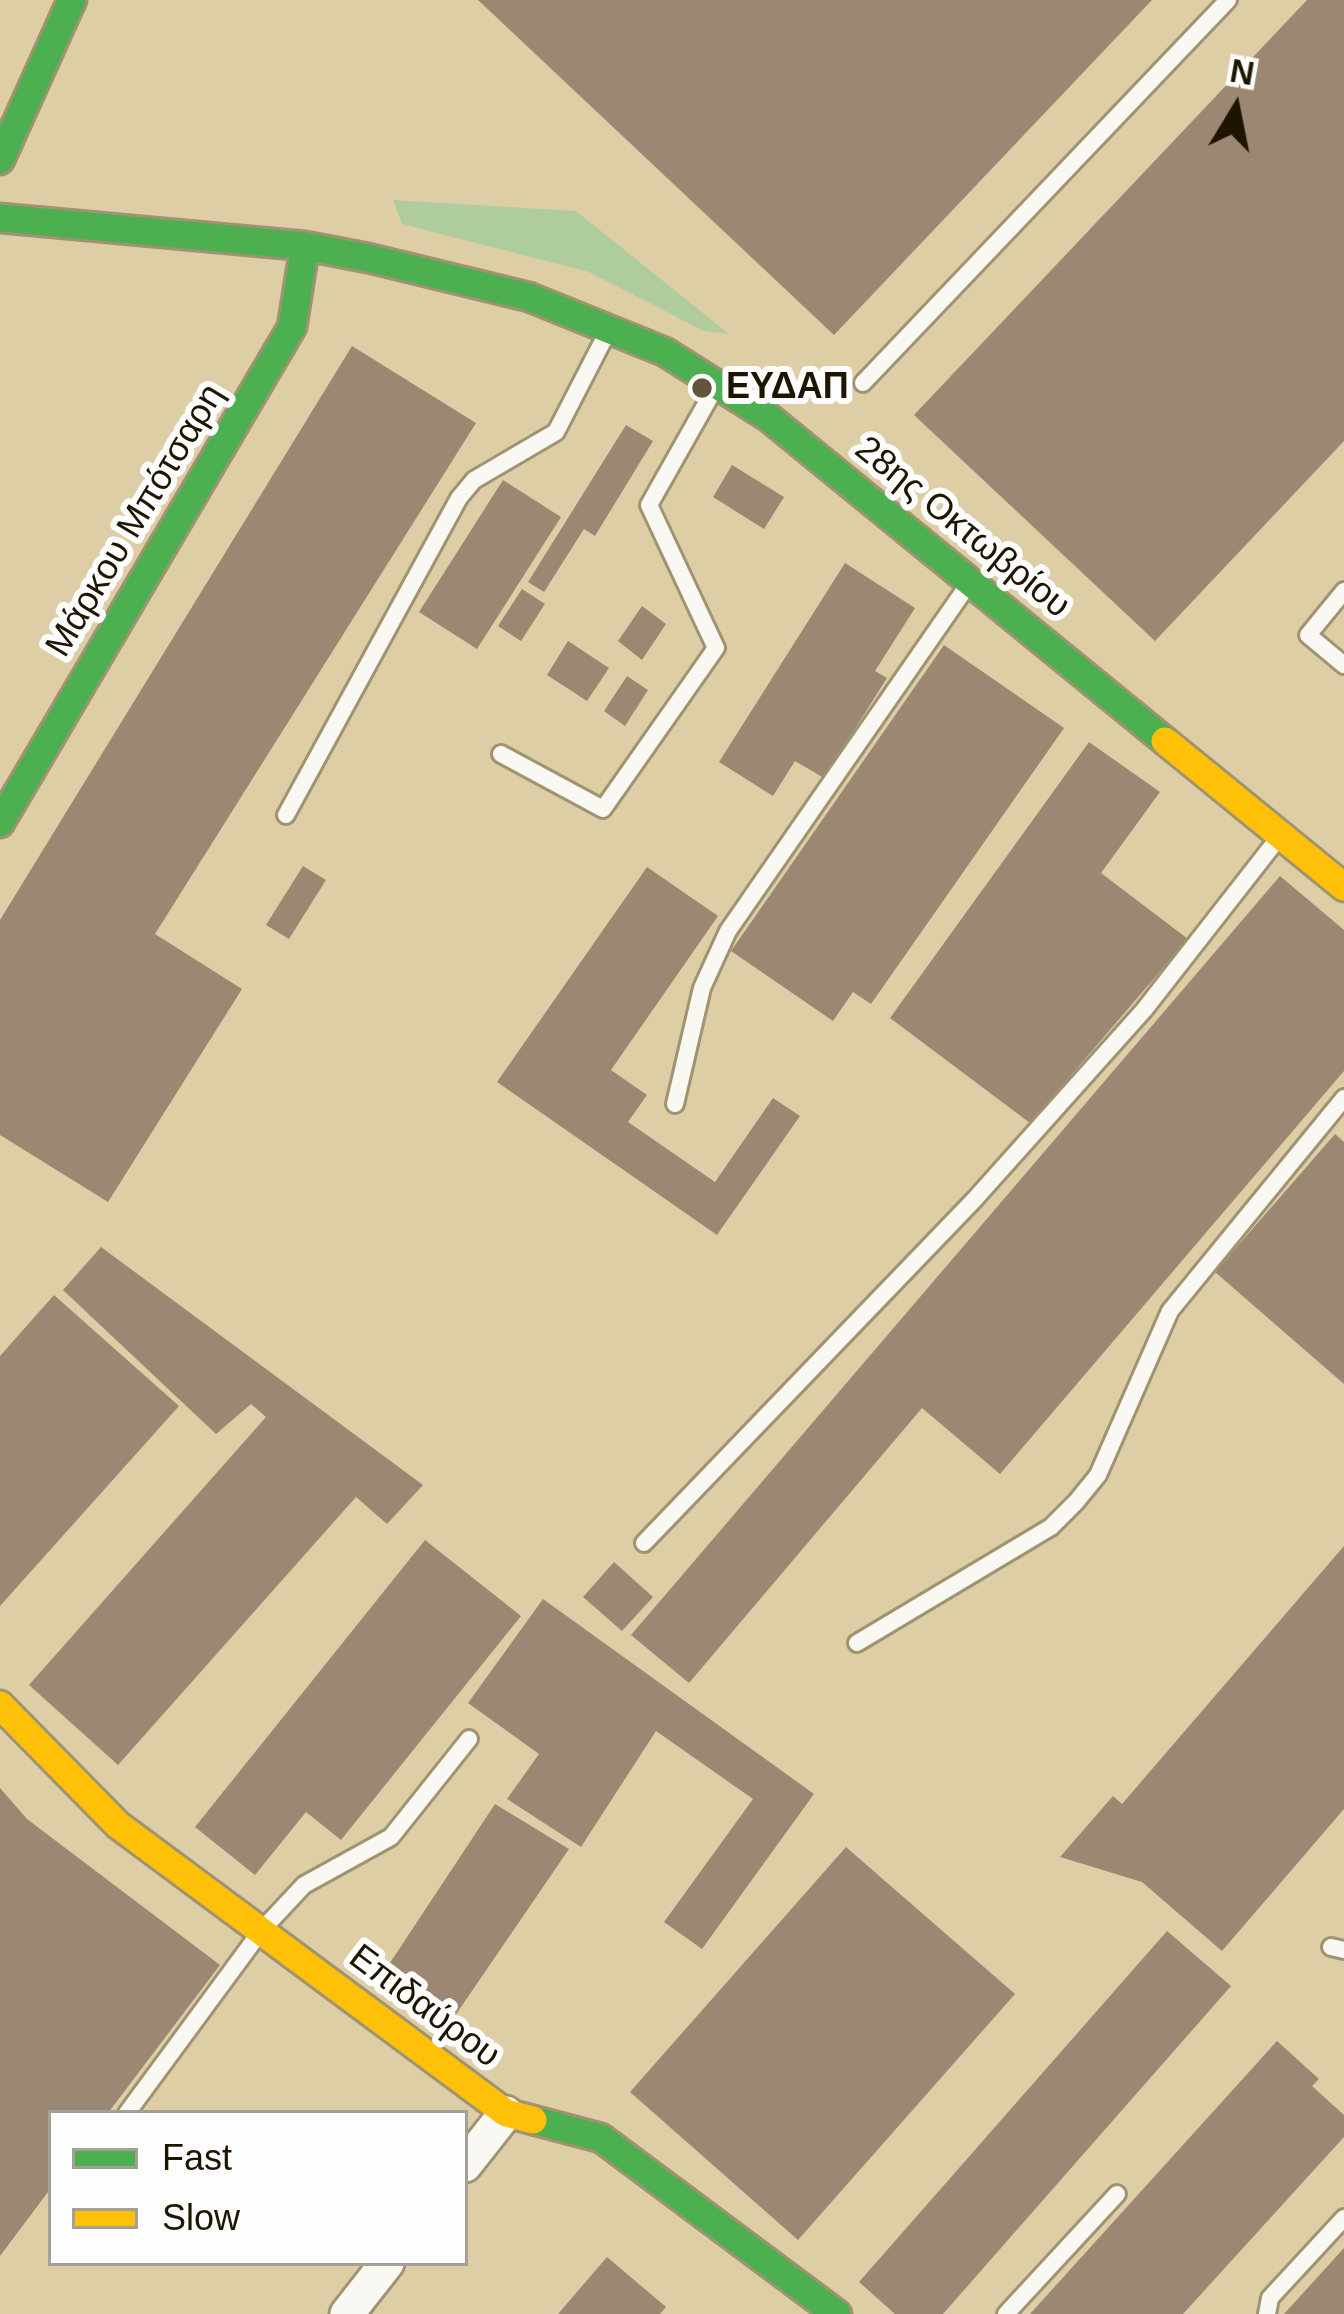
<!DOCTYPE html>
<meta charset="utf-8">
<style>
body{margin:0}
#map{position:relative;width:1344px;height:2314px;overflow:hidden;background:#decea5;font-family:Arial,sans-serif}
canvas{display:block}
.legend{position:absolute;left:48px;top:2110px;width:420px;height:156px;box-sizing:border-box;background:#fdfdfd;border:3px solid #a3a098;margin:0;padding:15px 21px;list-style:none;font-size:36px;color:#1d1500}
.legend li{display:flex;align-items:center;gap:24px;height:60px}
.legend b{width:60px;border:3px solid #a3a098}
.north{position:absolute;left:1176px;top:48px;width:120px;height:120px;-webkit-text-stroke:9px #fdfdfd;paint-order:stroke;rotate:10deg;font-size:33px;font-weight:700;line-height:48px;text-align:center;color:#1d1500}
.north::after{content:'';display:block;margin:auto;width:42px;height:54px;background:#1d1500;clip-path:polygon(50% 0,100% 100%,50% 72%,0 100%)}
</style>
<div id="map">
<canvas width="1344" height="2314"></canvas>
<ul class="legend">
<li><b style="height:15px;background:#4caf50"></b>Fast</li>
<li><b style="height:15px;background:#ffc107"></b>Slow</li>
</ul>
<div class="north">N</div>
</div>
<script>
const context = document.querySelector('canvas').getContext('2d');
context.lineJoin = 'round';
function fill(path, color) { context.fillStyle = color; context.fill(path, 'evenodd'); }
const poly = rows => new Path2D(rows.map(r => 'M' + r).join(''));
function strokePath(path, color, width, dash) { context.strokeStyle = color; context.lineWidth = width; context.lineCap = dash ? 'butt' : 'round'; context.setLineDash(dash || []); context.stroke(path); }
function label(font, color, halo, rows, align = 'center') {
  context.font = font + ' Arial,sans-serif'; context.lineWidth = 12; context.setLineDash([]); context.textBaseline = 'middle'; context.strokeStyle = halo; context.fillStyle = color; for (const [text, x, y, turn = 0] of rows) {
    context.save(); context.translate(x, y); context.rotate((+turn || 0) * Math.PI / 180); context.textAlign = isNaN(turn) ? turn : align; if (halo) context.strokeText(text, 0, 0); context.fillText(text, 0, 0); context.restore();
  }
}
const green = poly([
 [393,200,576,211,729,334,704,331,589,272,402,224]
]);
const building = poly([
 [478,0,1152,0,834,335],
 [1307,0,1344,0,1344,441,1155,641,914,415],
 [352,346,476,423,155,934,242,989,108,1202,0,1135,0,920],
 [626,425,653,441,595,536,584,529,544,592,528,582],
 [732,465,784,497,764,529,713,497],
 [503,480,561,517,477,649,419,612],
 [845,563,915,608,875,671,887,678,824,778,795,761,773,796,719,762],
 [522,589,545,604,521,641,498,626],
 [642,606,666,624,642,660,618,641],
 [568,641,609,668,587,701,547,675],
 [944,645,1064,728,871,1004,853,992,833,1021,731,951],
 [627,676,648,690,625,726,604,711],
 [1089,742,1160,792,1101,873,1188,939,1030,1123,890,1018],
 [303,866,326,880,289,939,266,925],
 [647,867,718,916,611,1070,647,1095,628,1122,715,1182,773,1098,800,1116,717,1235,497,1082],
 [1280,876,1344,930,1344,1071,1000,1474,922,1408,689,1683,631,1635],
 [1335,1134,1344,1142,1344,1384,1215,1272],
 [101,1247,423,1485,387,1524,356,1497,118,1765,29,1685,266,1417,251,1404,216,1434,63,1290],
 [54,1295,179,1406,0,1606,0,1356],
 [425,1540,521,1616,341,1840,306,1812,255,1875,195,1827],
 [1344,1546,1344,1809,1222,1951,1142,1882,1060,1857,1113,1796,1122,1804],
 [614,1562,653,1597,622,1631,583,1597],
 [543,1599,814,1794,702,1949,664,1922,753,1799,656,1731,581,1847,507,1799,539,1754,468,1703],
 [0,1788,27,1819,220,1965,108,2113,51,2113,51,2188,0,2256],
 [495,1804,569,1849,448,2026,380,1978],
 [846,1847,1015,1994,798,2240,630,2092],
 [1167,1931,1231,1986,943,2314,895,2314,859,2282],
 [1277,2041,1319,2079,1312,2086,1344,2115,1344,2137,1183,2314,1030,2314],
 [1344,2248,1344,2314,1284,2314],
 [607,2257,666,2307,660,2314,558,2314]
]);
const lane = poly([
 [863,383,1228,0],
 [1344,591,1308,635,1344,665],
 [501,754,603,809,716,648,649,505,715,388],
 [286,815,459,498,474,480,556,432,607,333],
 [675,1104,702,988,728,931,970,582],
 [644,1543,974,1200,1144,1010,1280,836],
 [857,1643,1051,1527,1076,1502,1098,1475,1170,1311,1344,1098],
 [1331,1947,1344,1950],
 [127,2113,261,1931,304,1885,391,1837,469,1739],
 [1006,2314,1117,2194],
 [1267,2314,1270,2298,1344,2218]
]);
const street = poly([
 [465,2165,506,2113],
 [347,2314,387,2263]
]);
const fast = poly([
 [0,160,72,0],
 [0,218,305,246,368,258,529,297,665,352,768,417,1165,741],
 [0,823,292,327,305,246],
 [533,2120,601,2138,837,2314]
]);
const slow = poly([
 [1165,741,1344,887],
 [0,1705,118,1825,506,2113,533,2120]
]);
const markers = [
 [702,388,12,"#61563a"]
];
const poiNames = [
 ["ΕΥΔΑΠ",726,388]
];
const streetNames = [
 ["Μάρκου Μπότσαρη",136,521,-59],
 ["28ης Οκτωβρίου",962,528,39],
 ["Επιδαύρου",424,2007,37]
];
fill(green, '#afcc9c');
fill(building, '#9c8773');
strokePath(lane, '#a09372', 22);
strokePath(street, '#a09372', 39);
strokePath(fast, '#a09372', 33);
strokePath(slow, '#a09372', 33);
strokePath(lane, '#faf8f2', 16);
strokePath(street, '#faf8f2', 33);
strokePath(fast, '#4caf50', 27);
strokePath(slow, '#ffc107', 27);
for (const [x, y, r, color] of markers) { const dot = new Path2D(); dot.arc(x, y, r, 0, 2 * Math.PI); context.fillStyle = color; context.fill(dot); strokePath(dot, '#fdfdfd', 4.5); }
label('bold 36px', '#1d1500', '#fdfdfd', poiNames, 'left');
label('36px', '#1d1500', '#fdfdfd', streetNames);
</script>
